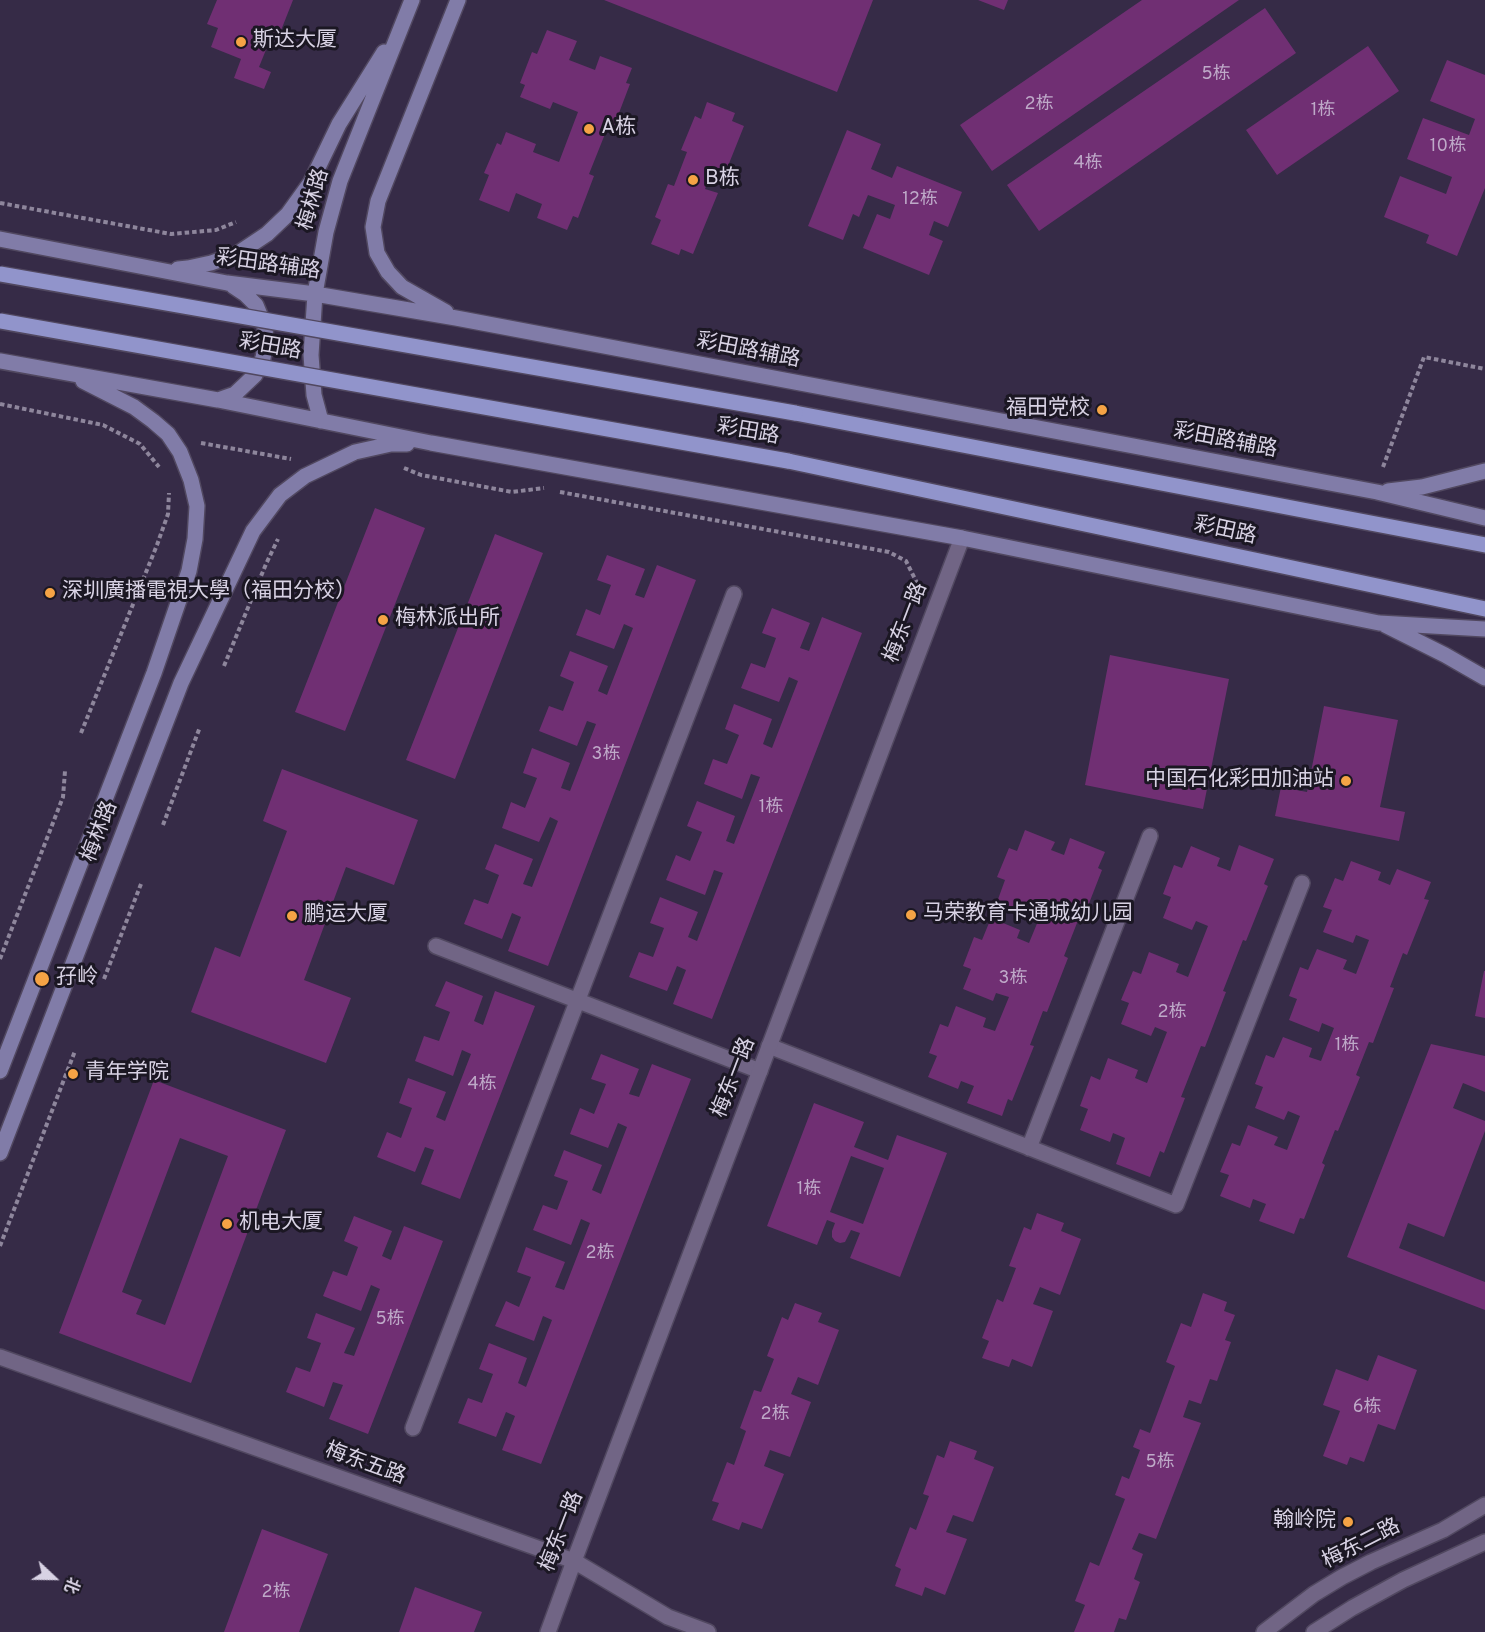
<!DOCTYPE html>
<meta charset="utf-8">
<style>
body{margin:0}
#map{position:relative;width:1485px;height:1632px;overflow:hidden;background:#362b47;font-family:Overpass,"Noto Sans SC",sans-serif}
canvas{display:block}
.north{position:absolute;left:24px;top:1548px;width:60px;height:60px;-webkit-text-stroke:4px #1b1723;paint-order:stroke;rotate:112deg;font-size:16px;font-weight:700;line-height:24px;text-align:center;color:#d8d2e4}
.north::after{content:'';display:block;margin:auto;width:21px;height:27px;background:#d8d2e4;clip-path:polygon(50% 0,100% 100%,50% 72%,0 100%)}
</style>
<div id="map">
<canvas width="1485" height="1632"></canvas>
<div class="north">北</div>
</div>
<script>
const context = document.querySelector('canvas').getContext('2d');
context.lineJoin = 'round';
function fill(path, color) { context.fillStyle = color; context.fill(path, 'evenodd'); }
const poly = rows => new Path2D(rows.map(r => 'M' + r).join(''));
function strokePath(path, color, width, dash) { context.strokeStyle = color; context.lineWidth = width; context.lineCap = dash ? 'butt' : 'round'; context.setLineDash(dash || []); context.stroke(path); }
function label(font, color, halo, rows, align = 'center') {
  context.font = font + ' Overpass,"Noto Sans SC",sans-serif'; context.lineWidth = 6; context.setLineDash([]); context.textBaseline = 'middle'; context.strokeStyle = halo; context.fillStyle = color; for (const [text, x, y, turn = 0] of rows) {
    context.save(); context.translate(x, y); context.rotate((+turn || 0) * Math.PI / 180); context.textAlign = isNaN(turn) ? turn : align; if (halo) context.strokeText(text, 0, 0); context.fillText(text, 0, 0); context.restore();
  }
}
const building = poly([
 [217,0,293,0,278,38,272,35,259,67,271,72,264,89,234,78,241,59,211,47,218,28,207,24],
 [604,0,873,0,837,92],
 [978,0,1008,0,1004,10],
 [1142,0,1239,0,992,171,960,125],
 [1265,8,1296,53,1039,231,1007,185],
 [547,30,577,41,569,60,595,70,600,56,632,68,626,83,630,84,614,126,609,124,589,174,594,176,578,218,573,216,567,230,537,218,542,204,516,193,509,212,479,200,489,175,484,173,497,143,501,145,506,132,536,144,533,152,559,162,578,112,553,102,550,109,520,97,525,85,520,83,532,52,537,54],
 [1368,46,1399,91,1277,175,1246,130],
 [1447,60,1485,75,1485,188,1457,256,1426,243,1429,235,1384,217,1400,176,1446,194,1452,177,1407,159,1423,118,1469,135,1475,119,1430,101],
 [707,102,735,113,732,121,744,126,724,176,712,172,705,189,718,193,693,254,681,249,679,255,651,244,661,220,655,217,668,184,674,186,687,152,681,150,695,116,701,119],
 [847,130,881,144,871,169,892,178,897,166,962,192,948,227,934,221,929,235,943,241,929,275,863,248,877,214,890,219,895,205,868,195,859,217,853,214,843,240,808,226],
 [375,508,425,528,345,731,295,712],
 [495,534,543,553,455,779,406,760],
 [607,555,645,569,635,595,644,598,657,565,696,580,548,966,508,951,521,917,512,913,502,939,464,924,474,899,488,904,499,875,485,869,495,844,533,859,523,884,532,887,558,821,550,817,539,842,502,828,511,802,525,808,537,778,523,773,532,748,570,763,561,788,570,791,596,724,587,721,577,746,539,731,549,706,563,711,574,682,560,676,570,651,608,666,598,691,607,695,633,628,624,624,614,649,576,635,586,609,600,615,611,585,597,580],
 [772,608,810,623,800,648,809,651,822,617,862,633,712,1019,673,1004,686,970,677,966,667,991,629,977,639,952,653,957,664,928,650,923,660,897,698,912,688,937,697,941,723,873,714,870,705,895,666,880,676,855,690,861,702,832,687,826,697,801,735,816,726,841,734,844,760,777,751,774,742,799,704,784,713,759,727,764,739,735,725,729,734,704,772,719,763,744,772,748,798,681,789,677,779,702,741,688,751,663,765,668,776,638,762,633],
 [1110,655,1229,679,1203,809,1085,785],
 [1324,706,1398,720,1380,807,1405,812,1399,841,1275,816,1281,787,1307,792],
 [282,769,418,820,394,885,346,867,304,980,351,998,326,1063,191,1012,215,947,240,957,287,831,263,821],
 [1025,830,1055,842,1051,850,1064,855,1070,838,1105,852,1098,868,1102,870,1081,924,1077,923,1064,956,1068,958,1047,1012,1043,1011,1030,1045,1034,1046,1012,1101,1008,1099,1002,1116,967,1103,974,1086,961,1081,958,1089,928,1077,937,1056,929,1053,940,1024,948,1027,956,1006,986,1018,983,1027,995,1031,1009,997,996,993,993,1001,963,989,971,969,963,966,974,937,982,940,991,918,1020,930,1017,938,1029,943,1043,909,1030,905,1027,913,997,902,1005,880,997,877,1009,848,1017,851],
 [1239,845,1274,859,1264,884,1268,886,1246,941,1243,940,1223,991,1226,992,1205,1047,1201,1046,1181,1097,1185,1098,1164,1153,1160,1151,1150,1177,1116,1164,1125,1138,1113,1133,1110,1142,1080,1130,1088,1109,1080,1106,1091,1076,1100,1080,1108,1058,1138,1070,1135,1078,1147,1083,1167,1032,1155,1027,1151,1036,1121,1024,1129,1003,1121,1000,1133,971,1141,974,1149,952,1179,964,1176,972,1188,977,1208,926,1196,921,1192,930,1163,918,1171,897,1163,894,1174,865,1182,868,1191,846,1220,858,1217,866,1230,871],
 [1351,861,1381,872,1378,880,1390,885,1397,869,1431,882,1424,899,1429,900,1407,955,1403,953,1390,987,1394,988,1373,1043,1369,1042,1356,1075,1360,1077,1338,1131,1335,1130,1322,1163,1325,1165,1304,1219,1300,1218,1294,1234,1259,1221,1266,1204,1253,1199,1250,1208,1220,1196,1229,1175,1220,1172,1232,1143,1240,1146,1248,1125,1278,1137,1274,1145,1287,1150,1300,1116,1288,1111,1284,1120,1255,1108,1263,1087,1255,1084,1266,1055,1274,1058,1283,1037,1312,1048,1309,1057,1321,1061,1334,1028,1322,1023,1319,1032,1289,1020,1297,999,1289,996,1300,967,1308,970,1317,949,1347,960,1343,969,1356,974,1369,940,1356,935,1353,943,1323,932,1332,910,1323,907,1335,878,1343,881],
 [1484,971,1485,971,1485,1018,1475,1016],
 [446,981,483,996,474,1021,483,1025,495,991,535,1006,460,1199,421,1184,434,1150,425,1147,415,1172,377,1157,387,1132,401,1138,412,1108,399,1103,408,1078,446,1092,436,1117,445,1121,471,1054,462,1050,453,1076,415,1061,424,1036,439,1041,450,1012,435,1006],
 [1431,1044,1485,1056,1485,1092,1463,1083,1453,1108,1485,1121,1485,1131,1444,1237,1408,1223,1399,1248,1485,1282,1485,1310,1347,1257],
 [601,1054,639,1069,629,1094,639,1097,652,1064,691,1079,541,1464,502,1450,515,1416,506,1412,496,1437,458,1423,468,1398,482,1403,493,1374,479,1369,489,1343,527,1358,518,1383,526,1387,552,1320,543,1316,534,1341,495,1326,506,1301,519,1307,531,1277,517,1272,526,1247,565,1262,555,1287,564,1290,590,1223,581,1219,571,1245,533,1230,543,1205,557,1210,568,1181,554,1176,564,1150,602,1165,592,1190,601,1194,627,1127,618,1123,608,1148,570,1134,580,1108,594,1114,606,1084,591,1079],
 [154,1080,286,1130,191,1383,59,1333],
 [180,1138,228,1156,165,1325,136,1314,142,1300,122,1292],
 [814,1103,864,1122,854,1147,888,1160,897,1135,947,1153,900,1277,850,1258,860,1233,851,1230,845,1242,840,1243,835,1241,832,1237,832,1231,835,1223,827,1220,817,1245,767,1226],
 [851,1156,884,1168,863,1224,830,1212],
 [1037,1213,1064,1223,1061,1231,1081,1239,1060,1295,1040,1287,1033,1304,1053,1311,1032,1367,1012,1359,1009,1367,982,1358,989,1341,982,1338,997,1299,1003,1302,1016,1268,1009,1266,1024,1227,1031,1230],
 [354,1216,392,1231,382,1256,391,1260,404,1226,443,1241,368,1434,329,1419,343,1385,333,1382,324,1407,286,1392,296,1367,310,1372,321,1343,307,1338,316,1313,355,1328,344,1353,354,1356,380,1289,371,1285,361,1311,323,1296,333,1271,347,1276,358,1247,344,1241],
 [1203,1293,1227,1302,1224,1311,1235,1315,1225,1340,1231,1342,1217,1381,1210,1379,1201,1404,1189,1400,1183,1417,1201,1423,1156,1539,1139,1533,1132,1549,1143,1554,1134,1579,1140,1582,1126,1620,1119,1618,1114,1632,1074,1632,1085,1605,1075,1601,1090,1562,1099,1566,1125,1499,1115,1495,1122,1476,1129,1479,1140,1450,1133,1447,1140,1429,1150,1433,1175,1366,1166,1362,1181,1323,1191,1327],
 [795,1303,822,1313,818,1322,839,1330,818,1385,798,1377,791,1394,811,1402,790,1457,770,1450,764,1466,784,1474,762,1529,742,1522,739,1530,712,1520,719,1503,712,1501,727,1462,734,1465,746,1431,740,1428,754,1390,761,1392,774,1359,767,1356,782,1317,788,1320],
 [1378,1355,1417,1370,1395,1430,1378,1424,1364,1462,1350,1457,1347,1465,1323,1456,1340,1411,1323,1405,1336,1369,1368,1381],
 [950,1441,977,1451,974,1459,994,1467,973,1522,953,1515,946,1532,967,1539,945,1595,925,1587,922,1596,895,1586,901,1569,895,1566,910,1527,916,1530,929,1496,923,1494,937,1455,944,1458],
 [262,1529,328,1554,299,1632,224,1632],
 [415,1587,482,1612,474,1632,399,1632]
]);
const path = poly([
 [0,203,171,234,216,230,236,222],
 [0,404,103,425,140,444,159,467],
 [201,443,291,459],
 [1383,467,1424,357,1485,369],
 [404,468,421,475,512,492,544,488],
 [560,492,889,552,906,561,919,587],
 [224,666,266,564,278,539],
 [81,733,157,545,168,514,169,493],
 [163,825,200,727],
 [0,959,63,797,65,771],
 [104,979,141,884],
 [0,1246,75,1051]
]);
const service = poly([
 [436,946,760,1071],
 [769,1046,1176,1205,1302,883],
 [1029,1148,1150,836],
 [413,1428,734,594]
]);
const tertiary = poly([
 [0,1357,574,1561,668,1617,708,1632],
 [548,1632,574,1561,962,538],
 [1264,1632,1314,1594,1342,1577,1371,1562,1443,1530,1485,1505],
 [1314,1632,1352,1608,1403,1580,1485,1542]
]);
const secondary = poly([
 [0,239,227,283,315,294,456,318,1377,492,1485,518],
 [178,269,188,268,211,263,237,254,267,234,288,214,311,182,339,124,384,52],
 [446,312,402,287,388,272,377,253,373,227,378,201,458,0],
 [0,361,218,400,431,443,962,538,1379,623,1485,629],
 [218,400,235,394,255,375,263,358,266,342,265,327,256,305,245,294,233,286],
 [321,421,314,395,311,355,315,294,326,232,340,181,412,0],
 [1388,491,1422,487,1485,471],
 [1385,625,1445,655,1485,678],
 [0,1071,154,673,189,571,195,539,197,506,191,480,180,452,168,434,153,421,134,407,83,381],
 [0,1153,181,683,253,531,280,495,305,476,355,452,391,444,407,444]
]);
const primary = poly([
 [795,413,1485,545],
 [788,461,1485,609]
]);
const primaryBridge = poly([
 [0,274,795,413],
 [0,321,788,461]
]);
const markers = [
 [241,42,6,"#f5a345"],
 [589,129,6,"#f5a345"],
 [693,180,6,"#f5a345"],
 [1102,410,6,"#f5a345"],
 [50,593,6,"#f5a345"],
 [383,620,6,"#f5a345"],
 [1346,781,6,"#f5a345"],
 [911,915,6,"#f5a345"],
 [292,916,6,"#f5a345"],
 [42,979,8,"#f5a345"],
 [73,1074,6,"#f5a345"],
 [227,1224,6,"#f5a345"],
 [1348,1522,6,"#f5a345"]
];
const numberNames = [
 ["5栋",1216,75],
 ["2栋",1039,105],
 ["1栋",1323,111],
 ["10栋",1448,147],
 ["4栋",1088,164],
 ["12栋",920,200],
 ["3栋",606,755],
 ["1栋",771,808],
 ["3栋",1013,979],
 ["2栋",1172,1013],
 ["1栋",1347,1046],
 ["4栋",482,1085],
 ["1栋",809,1190],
 ["2栋",600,1254],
 ["5栋",390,1320],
 ["6栋",1367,1408],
 ["2栋",775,1415],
 ["5栋",1160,1463],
 ["2栋",276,1593]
];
const poiNames = [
 ["斯达大厦",253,42],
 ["A栋",601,129],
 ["B栋",705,180],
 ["福田党校",1090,410,"right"],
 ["深圳廣播電視大學（福田分校）",62,593],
 ["梅林派出所",395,620],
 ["中国石化彩田加油站",1334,781,"right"],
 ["马荣教育卡通城幼儿园",923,915],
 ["鹏运大厦",304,916],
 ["孖岭",56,979],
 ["青年学院",85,1074],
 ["机电大厦",239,1224],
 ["翰岭院",1336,1522,"right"]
];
const streetNames = [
 ["梅林路",315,200,-74],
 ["彩田路辅路",268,266,8],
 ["彩田路",270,348,10],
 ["彩田路辅路",748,352,11],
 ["彩田路",748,433,10],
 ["彩田路辅路",1225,442,11],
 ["彩田路",1225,532,12],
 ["梅东一路",907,623,-69],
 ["梅林路",101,832,-69],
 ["梅东一路",735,1078,-69],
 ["梅东五路",365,1465,20],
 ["梅东一路",563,1532,-69],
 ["梅东二路",1362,1545,-27]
];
fill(building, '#702f73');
strokePath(service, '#514860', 18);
strokePath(tertiary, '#514860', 18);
strokePath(secondary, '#514860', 18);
strokePath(primary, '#514860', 18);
strokePath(path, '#8e869c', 4, [4.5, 3]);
strokePath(service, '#716585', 15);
strokePath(tertiary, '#716585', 15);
strokePath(secondary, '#817ca8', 15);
strokePath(primary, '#9194cb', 15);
strokePath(primaryBridge, '#514860', 18, []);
strokePath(primaryBridge, '#9194cb', 15);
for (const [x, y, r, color] of markers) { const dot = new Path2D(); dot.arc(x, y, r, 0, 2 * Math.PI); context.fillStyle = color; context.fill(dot); strokePath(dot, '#1b1723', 2); }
label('18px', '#bea9c8', null, numberNames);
label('21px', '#d8d2e4', '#1b1723', poiNames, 'left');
label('21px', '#d8d2e4', '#1b1723', streetNames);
</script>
